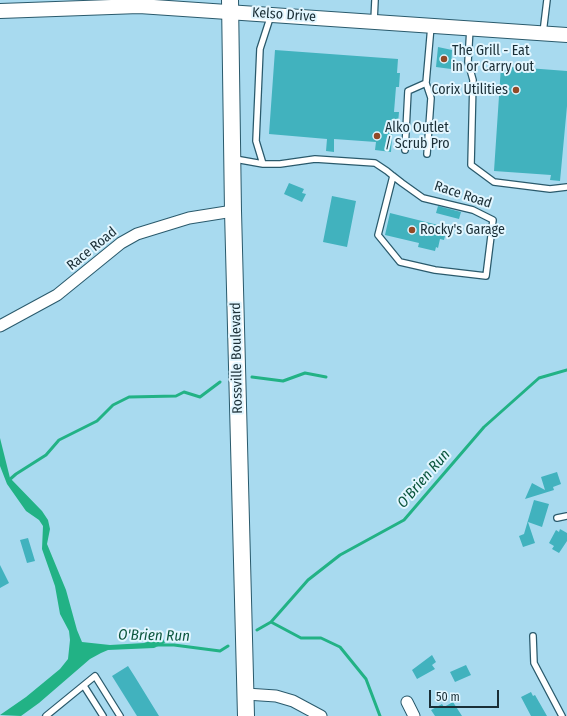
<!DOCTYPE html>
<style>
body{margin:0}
#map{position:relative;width:567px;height:716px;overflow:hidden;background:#a8daef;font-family:"Fira Sans Condensed",sans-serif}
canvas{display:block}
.scale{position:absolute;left:429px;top:690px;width:70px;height:18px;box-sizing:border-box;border:2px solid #1a2e36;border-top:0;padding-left:5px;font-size:12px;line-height:14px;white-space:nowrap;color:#1a2e36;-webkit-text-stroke:3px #e2f6ff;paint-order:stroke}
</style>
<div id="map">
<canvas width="567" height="716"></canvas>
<div class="scale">50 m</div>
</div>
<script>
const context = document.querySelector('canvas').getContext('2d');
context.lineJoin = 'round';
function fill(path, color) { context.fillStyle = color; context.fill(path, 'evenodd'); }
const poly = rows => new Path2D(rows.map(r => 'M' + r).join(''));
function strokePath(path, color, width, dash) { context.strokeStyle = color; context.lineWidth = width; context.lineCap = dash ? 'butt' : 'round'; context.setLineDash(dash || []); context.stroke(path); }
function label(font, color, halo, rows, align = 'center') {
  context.font = font + ' "Fira Sans Condensed",sans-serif'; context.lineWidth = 4; context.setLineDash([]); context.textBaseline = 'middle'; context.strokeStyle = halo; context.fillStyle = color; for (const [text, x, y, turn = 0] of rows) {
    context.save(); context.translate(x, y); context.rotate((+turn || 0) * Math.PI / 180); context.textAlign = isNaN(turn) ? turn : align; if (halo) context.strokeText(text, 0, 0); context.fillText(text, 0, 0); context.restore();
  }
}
const water = poly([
 [0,438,10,478,42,511,48,520,50,529,47,544,66,590,77,630,82,642,110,645,144,643,162,637,165,643,154,648,108,650,101,653,90,659,39,703,21,716,0,715,26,697,60,669,68,659,70,640,69,631,60,614,55,586,42,549,43,526,39,520,26,511,7,484,0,466]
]);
const stream = poly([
 [252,377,283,381,305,373,326,377],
 [8,481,16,474,46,455,59,440,97,421,113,405,129,397,176,396,184,392,200,397,220,382],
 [271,622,301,638,321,638,340,647,366,679,380,716],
 [257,630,271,622,308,580,340,555,404,520,484,427,539,378,567,370],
 [158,645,174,645,220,651,228,646]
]);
const building = poly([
 [438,47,452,50,451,69,436,67],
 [275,50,398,59,397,73,400,73,399,87,396,87,394,112,399,112,398,123,393,123,391,152,375,150,376,142,334,139,334,152,326,151,327,139,269,134],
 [501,66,567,71,567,106,560,181,550,180,551,175,494,171],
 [289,183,304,189,302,193,306,194,302,202,284,194],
 [332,196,356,201,347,247,323,242],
 [438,206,461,212,459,219,436,213],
 [390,213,438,225,437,230,446,232,444,240,440,239,438,248,436,247,435,251,418,247,419,243,385,235],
 [557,472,561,484,553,487,554,490,525,499,532,483,545,490,541,477],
 [534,500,549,504,542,527,528,522,535,543,523,547,519,536,524,534],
 [560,529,567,533,567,541,559,553,552,549,554,546,549,543,556,530,559,532],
 [28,538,35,561,27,563,20,540],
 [0,565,9,583,0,588],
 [432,655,436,662,432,665,435,669,417,679,412,670],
 [466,665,471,675,455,682,450,672],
 [128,666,135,677,159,716,137,716,112,676],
 [531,692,533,696,535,695,547,716,531,716,521,697],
 [453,702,462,716,435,716,431,710,442,704,444,707]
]);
const service = poly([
 [374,21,375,0],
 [470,28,468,62,473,80,471,165,494,182,550,189,567,187],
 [543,33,547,0],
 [405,150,408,91,426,83],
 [427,154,431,98,426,83,431,26],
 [235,159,263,164,280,164,315,159,375,163,387,171,393,176,402,183,423,198,473,210,493,220,486,276,435,270,400,262,378,235,393,176],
 [263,164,256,141,260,49,271,15],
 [557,518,567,516],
 [533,636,534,663,562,716],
 [84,686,103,716],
 [46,716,95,676,120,716]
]);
const minor = poly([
 [0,326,57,295,121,243,137,234,189,218,233,211],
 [246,694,276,696,293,701,321,716],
 [407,702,414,716]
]);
const tertiary = poly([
 [0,11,139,6,567,35]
]);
const secondary = poly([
 [230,0,233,211,246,716]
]);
const markers = [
 [444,59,4,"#924a27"],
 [516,90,4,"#924a27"],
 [377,136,4,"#924a27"],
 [412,230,4,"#924a27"]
];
const streetNames = [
 ["Kelso Drive",284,15,4],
 ["Race Road",463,195,18],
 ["Race Road",92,249,-39],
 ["Rossville Boulevard",237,358,-91]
];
const poiNames = [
 ["The Grill - Eat",452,51],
 ["in or Carry out",452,67],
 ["Corix Utilities",508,90,"right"],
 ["Alko Outlet",385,128],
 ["/ Scrub Pro",385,144],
 ["Rocky's Garage",420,230]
];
const waterNames = [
 ["O'Brien Run",424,479,-49],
 ["O'Brien Run",154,636,1]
];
fill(water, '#22b285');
strokePath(stream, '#22b285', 3);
fill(building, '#41b2be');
strokePath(service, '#2a5a6c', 8);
strokePath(minor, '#2a5a6c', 13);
strokePath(tertiary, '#2a5a6c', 16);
strokePath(secondary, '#2a5a6c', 18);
strokePath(service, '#fff', 5.5);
strokePath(minor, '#fff', 11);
strokePath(tertiary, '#fff', 14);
strokePath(secondary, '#fff', 16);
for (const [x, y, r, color] of markers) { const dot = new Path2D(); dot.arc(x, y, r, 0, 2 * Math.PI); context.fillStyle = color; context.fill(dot); strokePath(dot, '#e2f6ff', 1.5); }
label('14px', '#1a2e36', '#e2f6ff', streetNames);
label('14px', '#1a2e36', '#e2f6ff', poiNames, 'left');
label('italic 15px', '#0c563e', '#e2f6ff', waterNames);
</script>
